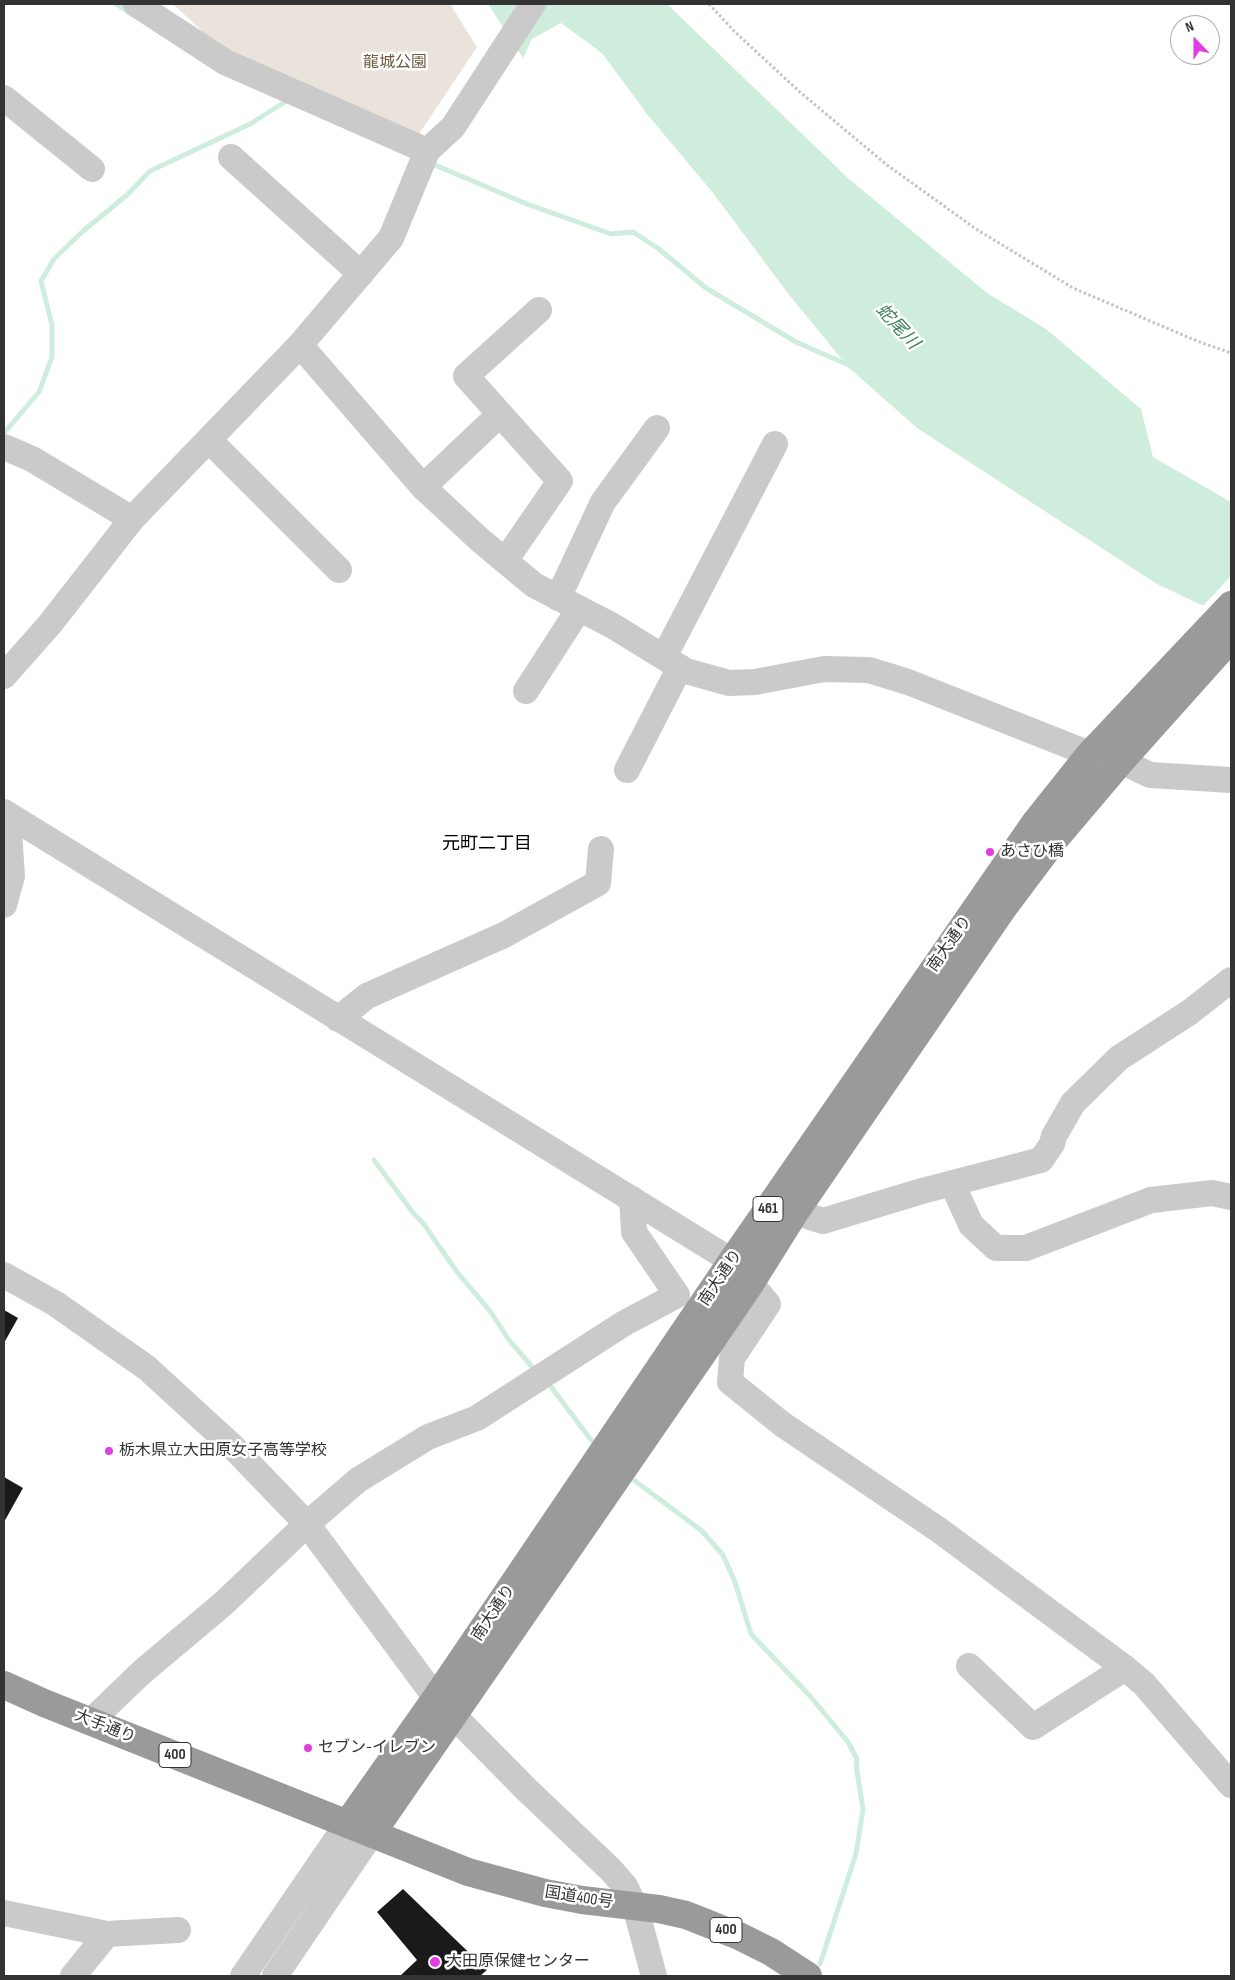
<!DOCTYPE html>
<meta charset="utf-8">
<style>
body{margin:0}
#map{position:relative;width:1235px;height:1980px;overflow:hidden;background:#fff;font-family:"Sofia Sans Condensed",sans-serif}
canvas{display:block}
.frame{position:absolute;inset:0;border:5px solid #333;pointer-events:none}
.north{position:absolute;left:1170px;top:15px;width:50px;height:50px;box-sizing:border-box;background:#fff;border:1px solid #adadad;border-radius:50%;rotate:338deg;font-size:14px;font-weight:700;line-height:20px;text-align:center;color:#333}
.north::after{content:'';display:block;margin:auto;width:18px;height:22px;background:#e13de1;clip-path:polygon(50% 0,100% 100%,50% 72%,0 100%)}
</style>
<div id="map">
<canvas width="1235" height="1980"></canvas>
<div class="frame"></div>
<div class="north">N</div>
</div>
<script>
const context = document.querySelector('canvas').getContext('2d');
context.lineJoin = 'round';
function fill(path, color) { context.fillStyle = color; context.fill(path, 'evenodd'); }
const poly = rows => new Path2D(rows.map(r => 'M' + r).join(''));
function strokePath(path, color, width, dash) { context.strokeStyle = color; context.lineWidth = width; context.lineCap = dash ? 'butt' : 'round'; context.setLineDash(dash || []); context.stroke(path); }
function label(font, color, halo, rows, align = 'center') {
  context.font = font + ' "Sofia Sans Condensed","Noto Sans JP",sans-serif'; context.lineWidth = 5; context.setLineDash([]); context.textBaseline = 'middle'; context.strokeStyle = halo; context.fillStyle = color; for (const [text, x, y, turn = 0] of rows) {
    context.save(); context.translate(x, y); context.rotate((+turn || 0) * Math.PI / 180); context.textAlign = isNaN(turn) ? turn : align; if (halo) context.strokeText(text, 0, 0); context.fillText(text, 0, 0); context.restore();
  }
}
const green = poly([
 [173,4,450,4,477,47,417,137,224,52]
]);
const water = poly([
 [488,4,667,4,849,179,987,293,1046,329,1141,409,1153,457,1231,502,1231,619,1157,584,917,428,849,368,790,296,713,193,647,114,602,53,561,23,532,39,523,58]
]);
const pier = poly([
 [1231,576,1231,621,1202,607]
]);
const stream = poly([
 [116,4,130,13],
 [430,163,527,204,611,234,633,232,659,249,706,288,796,342,851,366],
 [4,433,39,392,52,357,52,325,41,281,54,259,82,232,127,195,150,171,250,124,288,100],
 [374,1160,414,1214,423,1223,457,1272,490,1311,509,1340,533,1368],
 [552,1388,591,1440],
 [635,1481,702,1531,723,1555,735,1582,751,1634,810,1696,848,1742,857,1759,856,1765,863,1809,856,1854,820,1964]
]);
const building = poly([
 [4,1310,18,1318,4,1343],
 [4,1477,23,1488,4,1522],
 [403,1889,487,1970,480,1976,400,1976,417,1960,377,1912]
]);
const path = poly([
 [709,4,735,32,801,93,887,165,976,229,1073,288,1197,341,1231,353]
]);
const minor = poly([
 [136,4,225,62,427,151],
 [4,98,92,169],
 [231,157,361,274],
 [300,345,423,487,480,540,534,585,613,626,686,671,729,683,755,682,824,669,869,670,908,682,1090,754,1121,761,1150,775,1231,780],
 [209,440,339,570],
 [4,447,32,459,132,519],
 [423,487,500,414],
 [505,561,560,481,466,376,539,310],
 [558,598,603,502,657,428],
 [664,657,775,444],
 [4,676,50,624,132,519,300,345,391,238,427,151,453,127,533,4],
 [526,691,579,609],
 [627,770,680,667],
 [4,812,732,1261,768,1304,732,1358,730,1382,782,1424,939,1530,1125,1668,1144,1684,1231,1785],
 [4,905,12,876,8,816],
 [338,1019,367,996,504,935,598,883,601,849],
 [952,1183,971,1225,996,1248,1026,1248,1151,1200,1212,1193,1231,1197],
 [795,1212,823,1221,922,1191,1041,1160,1052,1144,1054,1136,1073,1103,1119,1058,1190,1012,1231,980],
 [4,1275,56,1304,147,1368,230,1444,307,1524,436,1698,527,1790,611,1870,625,1886,635,1906,654,1976],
 [969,1666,1033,1727,1125,1668],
 [91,1721,142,1672,224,1603,307,1524,358,1480,428,1437,477,1418,623,1324,677,1295,634,1232,632,1199],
 [4,1913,107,1934,178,1930],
 [73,1976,107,1934],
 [243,1976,347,1824],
 [275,1976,372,1833]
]);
const highway = poly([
 [4,1685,44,1703,468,1872,545,1893,582,1900,659,1909,686,1915,739,1936,771,1952,808,1976],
 [347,1824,436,1698,732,1261,1035,823,1090,754,1231,605],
 [372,1833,703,1353,750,1284,795,1212,1003,908,1054,840,1121,761,1231,638]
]);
const markers = [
 [990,852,5,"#e13de1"],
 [109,1451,5,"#e13de1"],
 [308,1748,5,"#e13de1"],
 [435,1962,6,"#e13de1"]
];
const shields = [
 [768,1209,30],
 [175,1755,32],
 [726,1930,32]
];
const shieldNames = [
 ["461",768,1209],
 ["400",175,1755],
 ["400",726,1930]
];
const parkNames = [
 ["龍城公園",395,63]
];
const poiNames = [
 ["あさひ橋",1000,852],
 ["栃木県立大田原女子高等学校",119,1451],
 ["セブン-イレブン",318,1748],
 ["大田原保健センター",446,1962]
];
const streetNames = [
 ["南大通り",950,944,-55],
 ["南大通り",721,1278,-56],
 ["南大通り",494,1613,-56],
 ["大手通り",105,1727,22],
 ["国道400号",579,1898,9]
];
const waterNames = [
 ["蛇尾川",897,327,47]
];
const neighbourhoodNames = [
 ["元町二丁目",487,844]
];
fill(green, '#e9e3dc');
fill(water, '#cfeddd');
fill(pier, '#fff');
strokePath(stream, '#cfeddd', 5);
fill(building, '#1a1a1a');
strokePath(path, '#c3c3c3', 3, [2.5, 2.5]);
strokePath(minor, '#cacaca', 26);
strokePath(highway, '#9a9a9a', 28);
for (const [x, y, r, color] of markers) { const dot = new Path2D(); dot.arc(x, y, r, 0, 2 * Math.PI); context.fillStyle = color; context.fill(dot); strokePath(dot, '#fff', 2); }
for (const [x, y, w] of shields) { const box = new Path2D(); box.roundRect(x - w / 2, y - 12.5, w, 25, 4); context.fillStyle = '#fff'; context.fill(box); strokePath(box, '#333', 1); }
label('bold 15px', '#333', null, shieldNames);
label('16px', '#6e5c40', '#fff', parkNames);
label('16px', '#333', '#fff', poiNames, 'left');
label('16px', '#333', '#fff', streetNames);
label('italic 18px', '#3a805a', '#fff', waterNames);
label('18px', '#000', '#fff', neighbourhoodNames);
</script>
